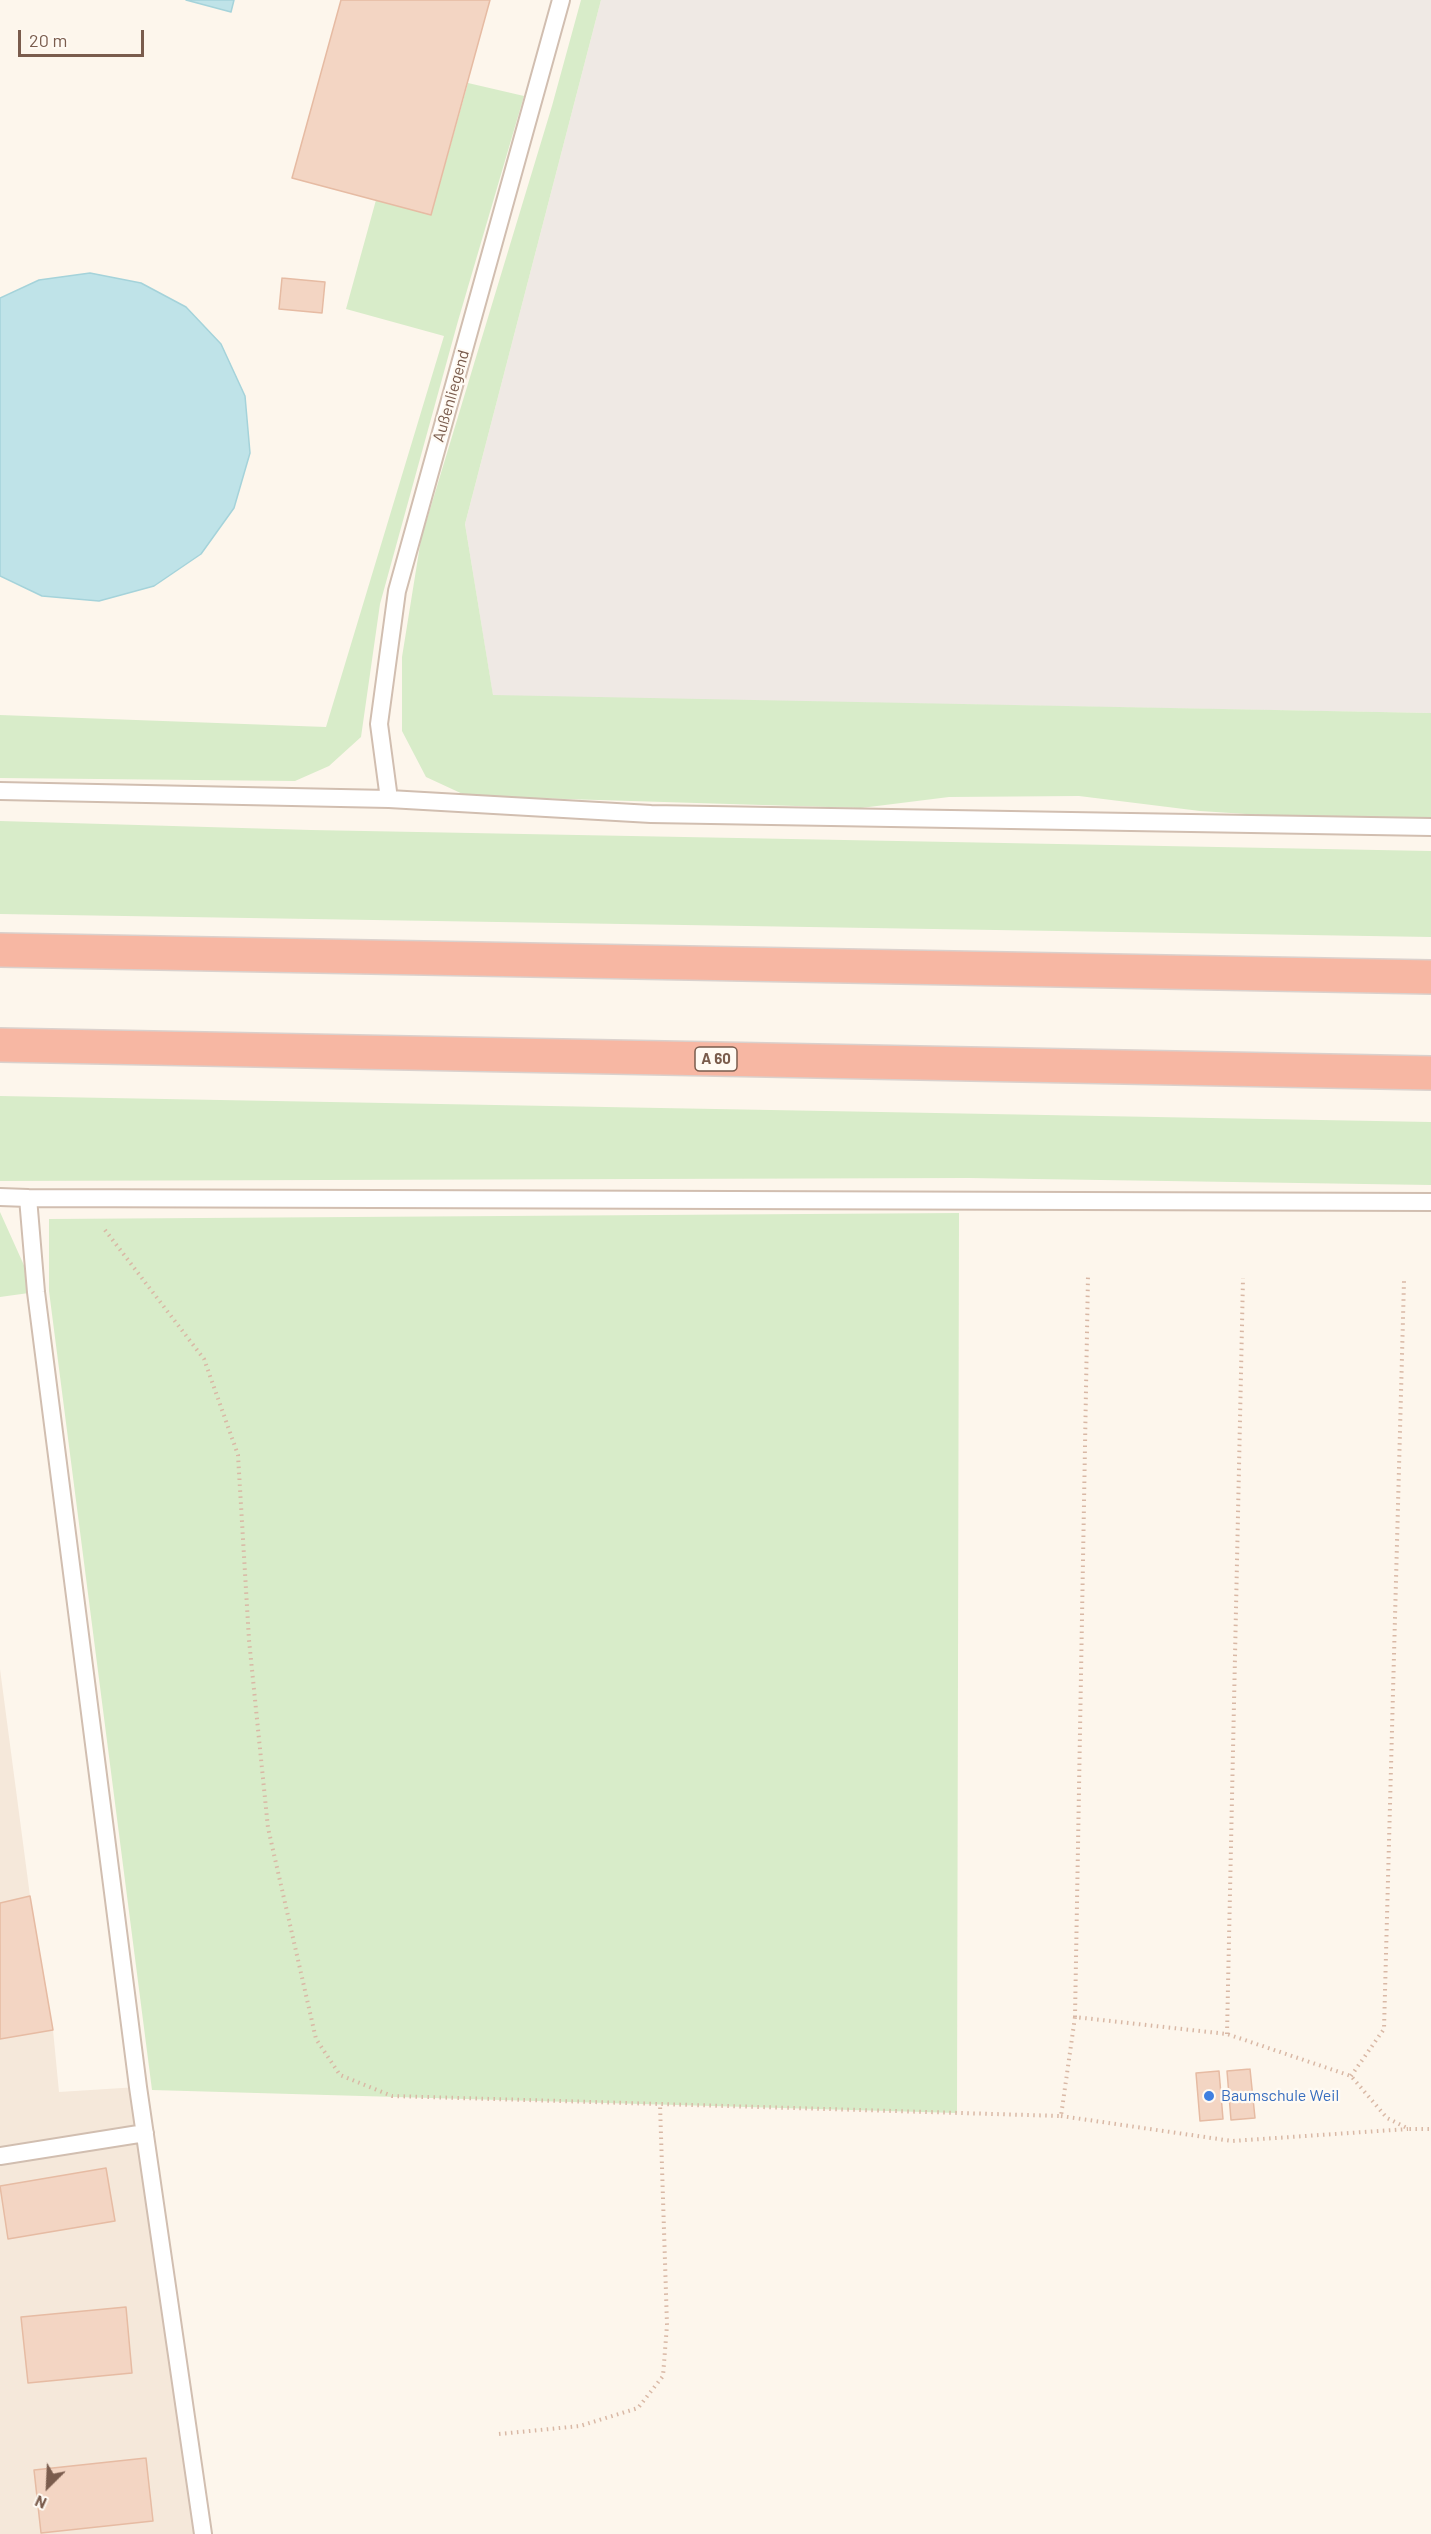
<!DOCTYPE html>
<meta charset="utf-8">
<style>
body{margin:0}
#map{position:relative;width:1431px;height:2534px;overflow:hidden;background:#fdf6ec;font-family:Barlow,sans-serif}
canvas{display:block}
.north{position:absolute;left:18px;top:2456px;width:60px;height:60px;-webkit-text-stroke:4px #fffaf3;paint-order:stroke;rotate:204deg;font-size:16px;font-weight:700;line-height:24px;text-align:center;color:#7a5c4d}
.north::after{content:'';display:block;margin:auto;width:21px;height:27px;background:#7a5c4d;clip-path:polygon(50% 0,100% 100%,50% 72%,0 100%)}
.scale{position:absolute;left:18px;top:30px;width:126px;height:27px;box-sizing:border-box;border:3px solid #7a5c4d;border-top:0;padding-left:8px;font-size:18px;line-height:21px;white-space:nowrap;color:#7a5c4d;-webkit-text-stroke:4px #fffaf3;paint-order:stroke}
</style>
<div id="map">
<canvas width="1431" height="2534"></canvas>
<div class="north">N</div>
<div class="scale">20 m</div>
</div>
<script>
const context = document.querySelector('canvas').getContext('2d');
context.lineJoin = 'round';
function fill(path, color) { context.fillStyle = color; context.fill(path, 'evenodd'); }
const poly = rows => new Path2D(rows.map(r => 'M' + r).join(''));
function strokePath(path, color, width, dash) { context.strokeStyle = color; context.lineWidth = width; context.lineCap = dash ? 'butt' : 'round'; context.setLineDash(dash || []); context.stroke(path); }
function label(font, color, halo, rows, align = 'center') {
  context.font = font + ' Barlow,sans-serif'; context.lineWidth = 4.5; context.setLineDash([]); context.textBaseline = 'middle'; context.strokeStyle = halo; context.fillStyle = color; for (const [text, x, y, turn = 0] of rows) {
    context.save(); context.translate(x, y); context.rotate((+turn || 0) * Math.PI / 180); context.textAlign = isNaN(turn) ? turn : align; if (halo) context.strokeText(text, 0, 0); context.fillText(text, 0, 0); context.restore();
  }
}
const residential = poly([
 [0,1669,30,1896,53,2030,59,2092,138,2087,195,2534,0,2534]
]);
const industrial = poly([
 [601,0,1431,0,1431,713,493,696,465,524]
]);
const green = poly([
 [581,0,601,0,465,524,493,695,1431,713,1431,819,1308,818,1200,811,1079,796,949,797,861,808,467,796,426,777,402,731,402,657,421,539,552,106],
 [468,83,524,96,458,321,380,604,361,737,329,766,295,781,0,778,0,715,326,727,444,336,346,309,376,200,431,215],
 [0,821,311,830,1431,851,1431,937,0,914],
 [0,1096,1431,1122,1431,1185,969,1178,0,1181],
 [0,1212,36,1292,0,1297],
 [959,1213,957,2113,152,2090,49,1291,49,1219]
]);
const water = poly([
 [186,0,234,0,231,12,186,0],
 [90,273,141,283,186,307,221,344,245,396,250,453,234,508,201,554,154,586,99,601,42,596,0,576,0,298,39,280,90,273]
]);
const building = poly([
 [341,0,490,0,431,215,292,178,341,0],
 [282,278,325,282,322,313,279,309,282,278],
 [30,1896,53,2030,0,2039,0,1903,30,1896],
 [1250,2069,1255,2118,1231,2120,1227,2071,1250,2069],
 [1219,2071,1223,2119,1200,2121,1196,2073,1219,2071],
 [106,2168,115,2221,8,2239,0,2186,106,2168],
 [126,2307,132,2373,28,2383,21,2317,126,2307],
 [146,2458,153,2521,41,2533,34,2470,146,2458]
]);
const path = poly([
 [105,1230,204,1359,238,1455,249,1640,268,1828,316,2039,340,2075,392,2096,1061,2116,1075,2017,1227,2034,1351,2076,1387,2118,1409,2129,1431,2129],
 [1075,2017,1088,1275],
 [1227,2034,1243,1278],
 [1351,2076,1384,2029,1404,1281],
 [1061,2116,1232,2141,1408,2129],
 [499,2434,580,2426,638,2408,663,2376,667,2325,660,2104]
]);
const service = poly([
 [0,791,389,799,651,814,1431,827],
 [389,799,379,724,397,591,561,0],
 [0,1197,28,1198,36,1292,138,2087,203,2534],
 [28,1198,1431,1202],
 [0,2156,145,2133]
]);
const motorway = poly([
 [0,950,1431,977],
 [0,1045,1431,1073]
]);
const markers = [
 [1209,2096,6,"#3f7fe0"]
];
const shields = [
 [716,1059,42]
];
const shieldNames = [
 ["A 60",716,1059]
];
const streetNames = [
 ["Außenliegend",451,396,-74]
];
const shopNames = [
 ["Baumschule Weil",1221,2096]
];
fill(residential, '#f5e8da');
fill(industrial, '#efe9e4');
fill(green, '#d8ecc9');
fill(water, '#bfe3e8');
strokePath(water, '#a5d3da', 1.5);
fill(building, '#f3d5c3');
strokePath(building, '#e6bba3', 1.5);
strokePath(service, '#d1beb0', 20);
strokePath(motorway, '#dad1cd', 36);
strokePath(path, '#d9b8a5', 4, [1.5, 4.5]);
strokePath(service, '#fff', 16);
strokePath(motorway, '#f7b7a3', 33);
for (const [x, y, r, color] of markers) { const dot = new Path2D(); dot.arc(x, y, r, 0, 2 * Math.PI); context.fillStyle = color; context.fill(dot); strokePath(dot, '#fffaf3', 2); }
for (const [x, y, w] of shields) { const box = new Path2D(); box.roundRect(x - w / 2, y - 12, w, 24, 4.5); context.fillStyle = '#fffaf3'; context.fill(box); strokePath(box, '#7a5c4d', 1.5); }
label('bold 15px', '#7a5c4d', null, shieldNames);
label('16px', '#7a5c4d', '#fffaf3', streetNames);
label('16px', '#366cbe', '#fffaf3', shopNames, 'left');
</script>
